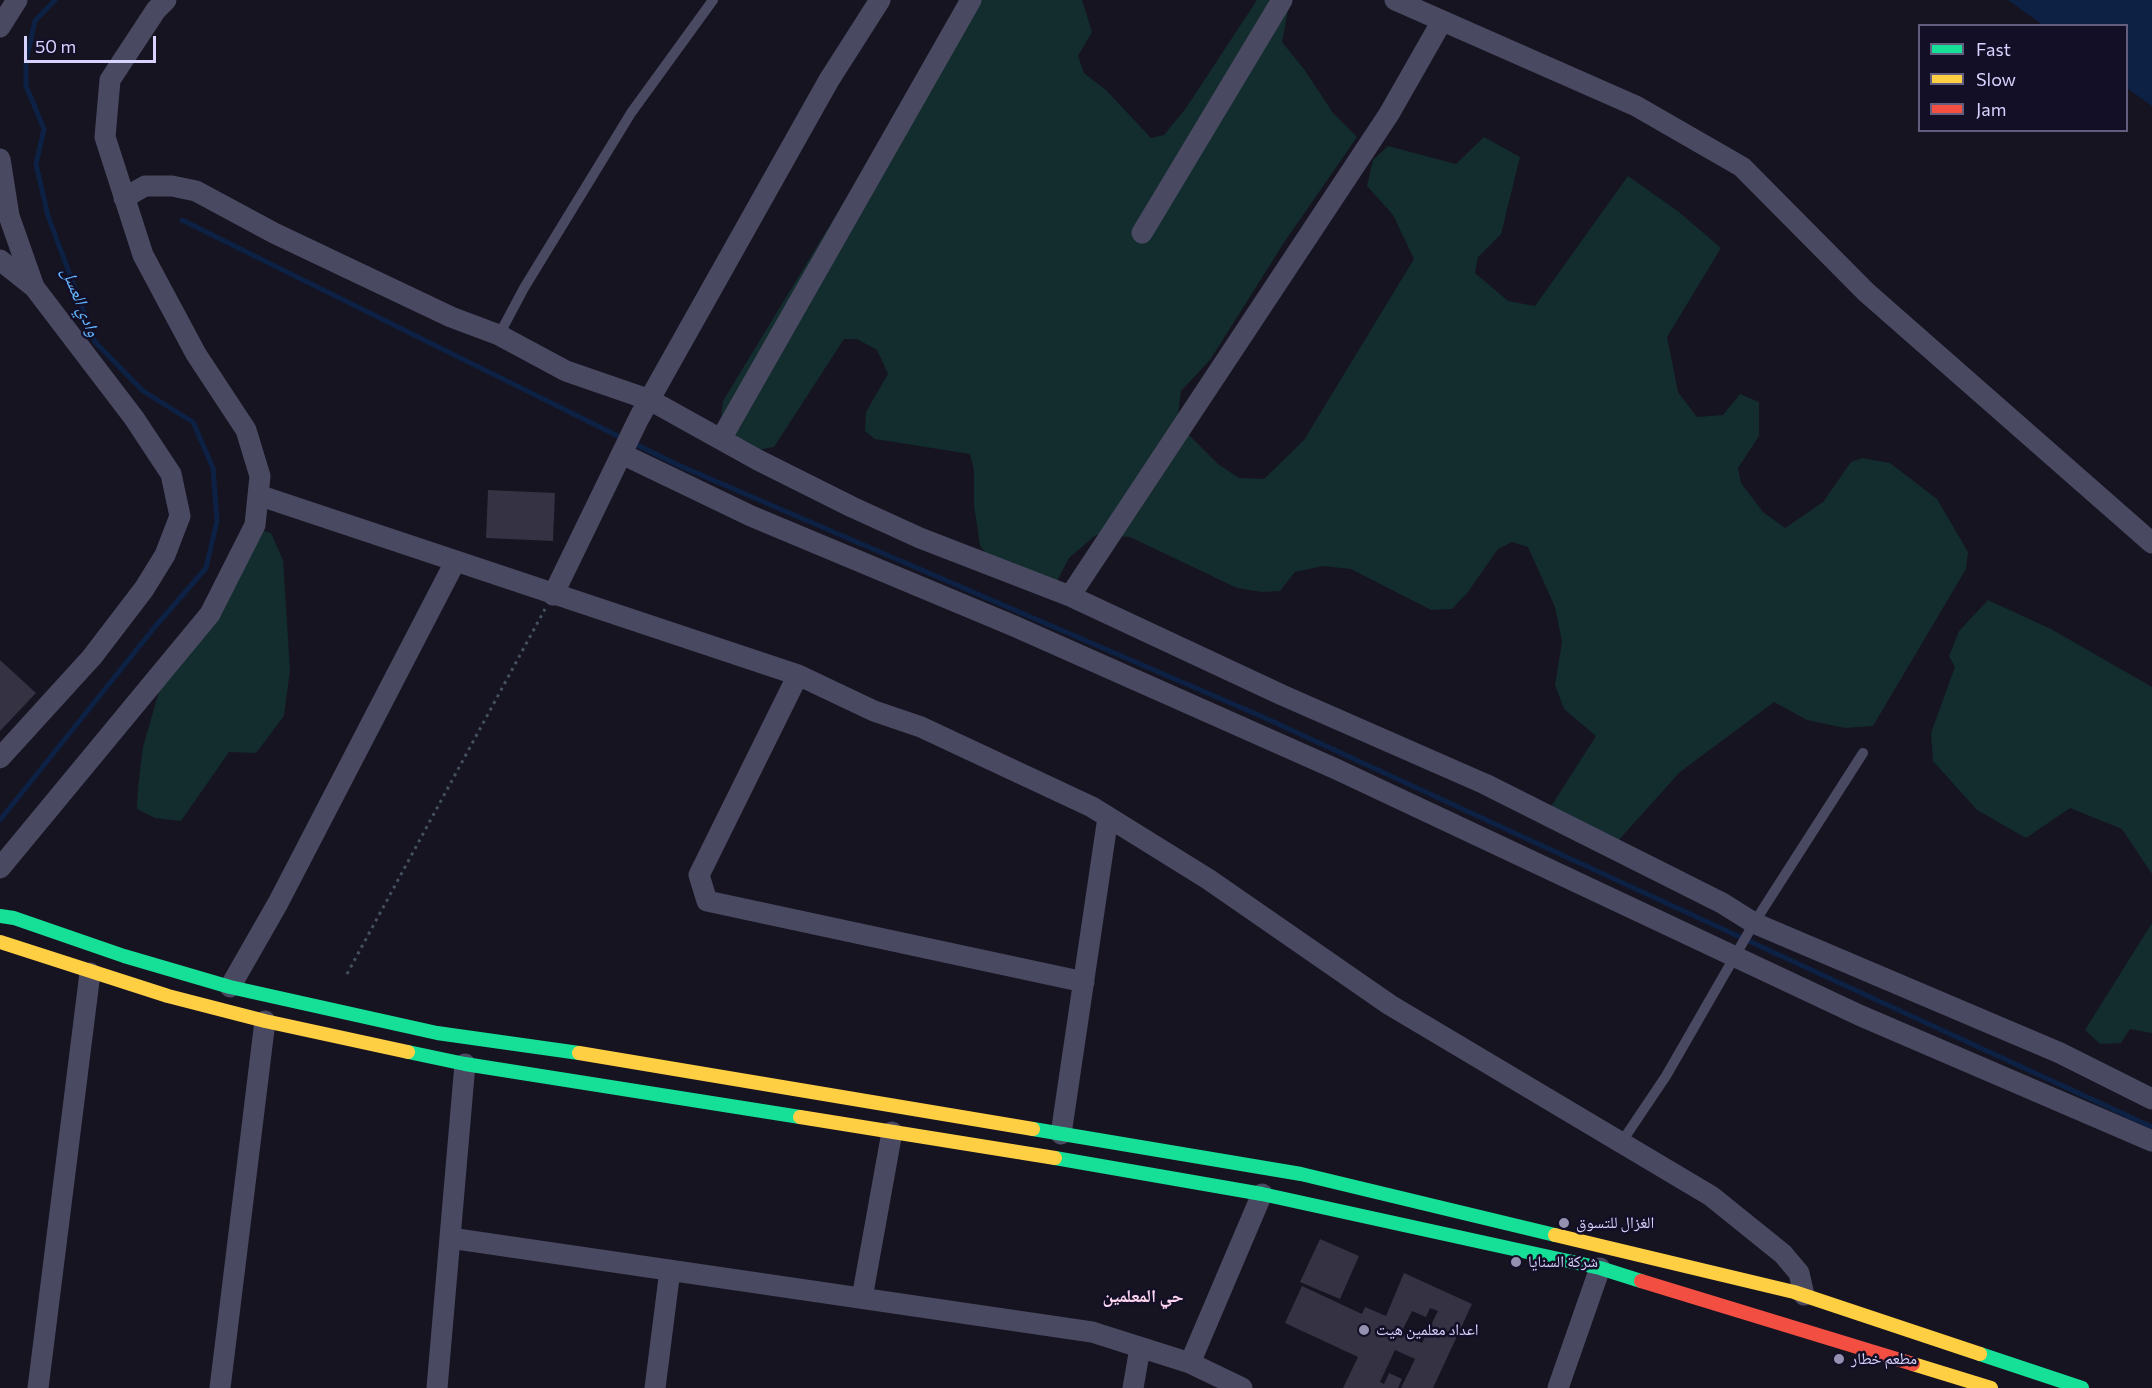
<!DOCTYPE html>
<meta charset="utf-8">
<style>
body{margin:0}
#map{position:relative;width:2152px;height:1388px;overflow:hidden;background:#161421;font-family:Commissioner,sans-serif}
canvas{display:block}
.legend{position:absolute;left:1918px;top:24px;width:210px;height:108px;box-sizing:border-box;background:#130f26;border:2px solid #625e7d;margin:0;padding:8px 10px;list-style:none;font-size:18px;color:#d9d4ff}
.legend li{display:flex;align-items:center;gap:12px;height:30px}
.legend b{width:30px;border:2px solid #625e7d}
.scale{position:absolute;left:24px;top:36px;width:132px;height:27px;box-sizing:border-box;border:3px solid #d9d4ff;border-top:0;padding-left:8px;font-size:18px;line-height:21px;white-space:nowrap;color:#d9d4ff;-webkit-text-stroke:4px #130f26;paint-order:stroke}
</style>
<div id="map">
<canvas width="2152" height="1388"></canvas>
<ul class="legend">
<li><b style="height:8px;background:#16e098"></b>Fast</li>
<li><b style="height:8px;background:#ffcf43"></b>Slow</li>
<li><b style="height:8px;background:#f24e42"></b>Jam</li>
</ul>
<div class="scale">50 m</div>
</div>
<script>
const context = document.querySelector('canvas').getContext('2d');
context.lineJoin = 'round';
function fill(path, color) { context.fillStyle = color; context.fill(path, 'evenodd'); }
const poly = rows => new Path2D(rows.map(r => 'M' + r).join(''));
function strokePath(path, color, width, dash) { context.strokeStyle = color; context.lineWidth = width; context.lineCap = dash ? 'butt' : 'round'; context.setLineDash(dash || []); context.stroke(path); }
function label(font, color, halo, rows, align = 'center') {
  context.font = font + ' Commissioner,"Noto Naskh Arabic",sans-serif'; context.lineWidth = 5; context.setLineDash([]); context.textBaseline = 'middle'; context.strokeStyle = halo; context.fillStyle = color; for (const [text, x, y, turn = 0] of rows) {
    context.save(); context.translate(x, y); context.rotate((+turn || 0) * Math.PI / 180); context.textAlign = isNaN(turn) ? turn : align; if (halo) context.strokeText(text, 0, 0); context.fillText(text, 0, 0); context.restore();
  }
}
const green = poly([
 [959,0,1082,0,1092,32,1078,56,1084,73,1106,90,1151,138,1164,135,1186,108,1257,0,1282,0,1289,5,1282,42,1304,69,1333,113,1357,137,1285,241,1210,360,1181,391,1177,423,1218,464,1239,478,1264,479,1304,440,1414,259,1393,215,1367,186,1373,160,1388,146,1456,164,1484,137,1520,157,1501,234,1478,257,1475,273,1508,301,1535,306,1628,176,1679,212,1721,248,1667,337,1678,392,1697,417,1723,415,1740,394,1759,402,1759,436,1738,468,1741,483,1763,512,1785,528,1823,502,1851,462,1862,458,1890,463,1937,499,1968,552,1966,569,1873,726,1845,728,1807,720,1774,702,1680,772,1616,843,1550,808,1596,736,1564,709,1555,685,1562,642,1555,607,1528,547,1512,542,1498,549,1468,592,1452,609,1431,610,1351,569,1323,566,1295,572,1280,591,1262,592,1237,588,1130,537,1096,535,1069,558,1054,587,992,560,980,546,974,505,974,470,970,454,875,439,865,431,866,412,888,374,877,350,857,339,844,339,774,447,758,450,727,437,721,419,723,401,901,108],
 [263,531,271,533,283,560,290,670,284,716,256,753,229,752,181,821,155,818,137,809,138,787,143,747,160,688],
 [1988,600,2051,629,2152,687,2152,874,2122,829,2070,808,2026,838,1977,810,1933,761,1931,733,1955,667,1949,656,1959,631],
 [2152,923,2152,1033,2130,1029,2121,1043,2100,1044,2085,1030]
]);
const water = poly([
 [2008,0,2152,0,2152,106,2127,88,2126,26,2043,25]
]);
const stream = poly([
 [182,220,624,439],
 [633,443,678,465,1263,717,2152,1127],
 [0,820,154,628,206,568,217,521,213,468,193,422,143,391,95,342,48,216,36,164,44,129,26,86,26,61,35,21,55,0]
]);
const building = poly([
 [488,490,555,493,553,541,486,538],
 [0,660,36,693,0,731],
 [1320,1239,1359,1256,1340,1299,1300,1282],
 [1404,1273,1472,1304,1433,1388,1401,1388,1415,1359,1395,1350,1380,1382,1384,1384,1389,1373,1402,1379,1398,1388,1343,1388,1358,1357,1285,1323,1302,1286,1362,1314,1365,1307,1386,1316],
 [1430,1308,1438,1311,1422,1343,1401,1333,1412,1311,1426,1317]
]);
const path = poly([
 [347,974,545,609]
]);
const lane = poly([
 [499,335,524,288,631,113,713,0],
 [1621,1143,1666,1076,1754,923,1863,753]
]);
const street = poly([
 [1395,0,1636,106,1742,167,1866,292,2152,543],
 [0,27,17,0],
 [0,159,9,216,34,287,134,418,171,474,180,516,165,555,144,589,92,657,0,758],
 [124,198,145,186,172,186,196,191,274,233,451,317,499,335,566,371,650,400,758,460,852,507,920,538,1070,596,1282,695,1485,784,1722,903,1754,923,2060,1053,2152,1099],
 [1142,233,1282,0],
 [0,260,34,287],
 [721,439,971,0],
 [622,454,751,516,1014,626,1336,769,1859,1015,2152,1141],
 [258,495,798,675,874,711,921,727,1092,807,1208,879,1390,1005,1711,1196,1783,1254,1799,1273,1804,1295],
 [553,595,639,418,829,80,880,0],
 [1070,596,1389,114,1442,21],
 [798,675,699,875,707,901,1084,982],
 [0,868,210,614,255,525,260,476,246,430,196,354,143,255,105,137,110,80,156,10,166,0],
 [230,987,278,903,455,562],
 [1061,1134,1108,817],
 [450,1238,1092,1332,1190,1363,1242,1388],
 [862,1298,892,1132],
 [1190,1363,1262,1194],
 [38,1388,90,973],
 [220,1388,265,1021],
 [437,1388,465,1064],
 [655,1388,670,1270],
 [1133,1388,1140,1348],
 [1558,1388,1600,1268]
]);
const fast = poly([
 [0,916,14,918,124,956,230,987,437,1033,579,1053],
 [408,1052,465,1064,800,1117],
 [1033,1129,1301,1174,1555,1235],
 [1055,1158,1262,1194,1600,1268,1641,1281],
 [1980,1354,2082,1388]
]);
const slow = poly([
 [0,942,168,996,265,1021,408,1052],
 [579,1053,1033,1129],
 [800,1117,1055,1158],
 [1555,1235,1794,1292,1980,1354],
 [1913,1364,1991,1388]
]);
const jam = poly([
 [1641,1281,1913,1364]
]);
const markers = [
 [1564,1223,6,"#9591b1"],
 [1516,1262,6,"#9591b1"],
 [1364,1330,6,"#9591b1"],
 [1839,1359,6,"#9591b1"]
];
const poiNames = [
 ["الغزال للتسوق",1576,1223],
 ["شركة السنايا",1528,1262],
 ["اعداد معلمين هيت",1376,1330],
 ["مطعم خطار",1851,1359]
];
const waterNames = [
 ["وادي العسل",81,302,68]
];
const neighbourhoodNames = [
 ["حي المعلمين",1143,1296]
];
fill(green, '#132c2d');
fill(water, '#0d2144');
strokePath(stream, '#0d2144', 5);
fill(building, '#343243');
strokePath(path, '#44505f', 3, [3, 4.5]);
strokePath(lane, '#4a4962', 10);
strokePath(street, '#4a4962', 21);
strokePath(fast, '#16e098', 14);
strokePath(slow, '#ffcf43', 14);
strokePath(jam, '#f24e42', 14);
for (const [x, y, r, color] of markers) { const dot = new Path2D(); dot.arc(x, y, r, 0, 2 * Math.PI); context.fillStyle = color; context.fill(dot); strokePath(dot, '#130f26', 2); }
label('16px', '#d9d4ff', '#130f26', poiNames, 'left');
label('italic 18px', '#62b6ff', '#130f26', waterNames);
label('bold 18px', '#ffd6f0', '#130f26', neighbourhoodNames);
</script>
